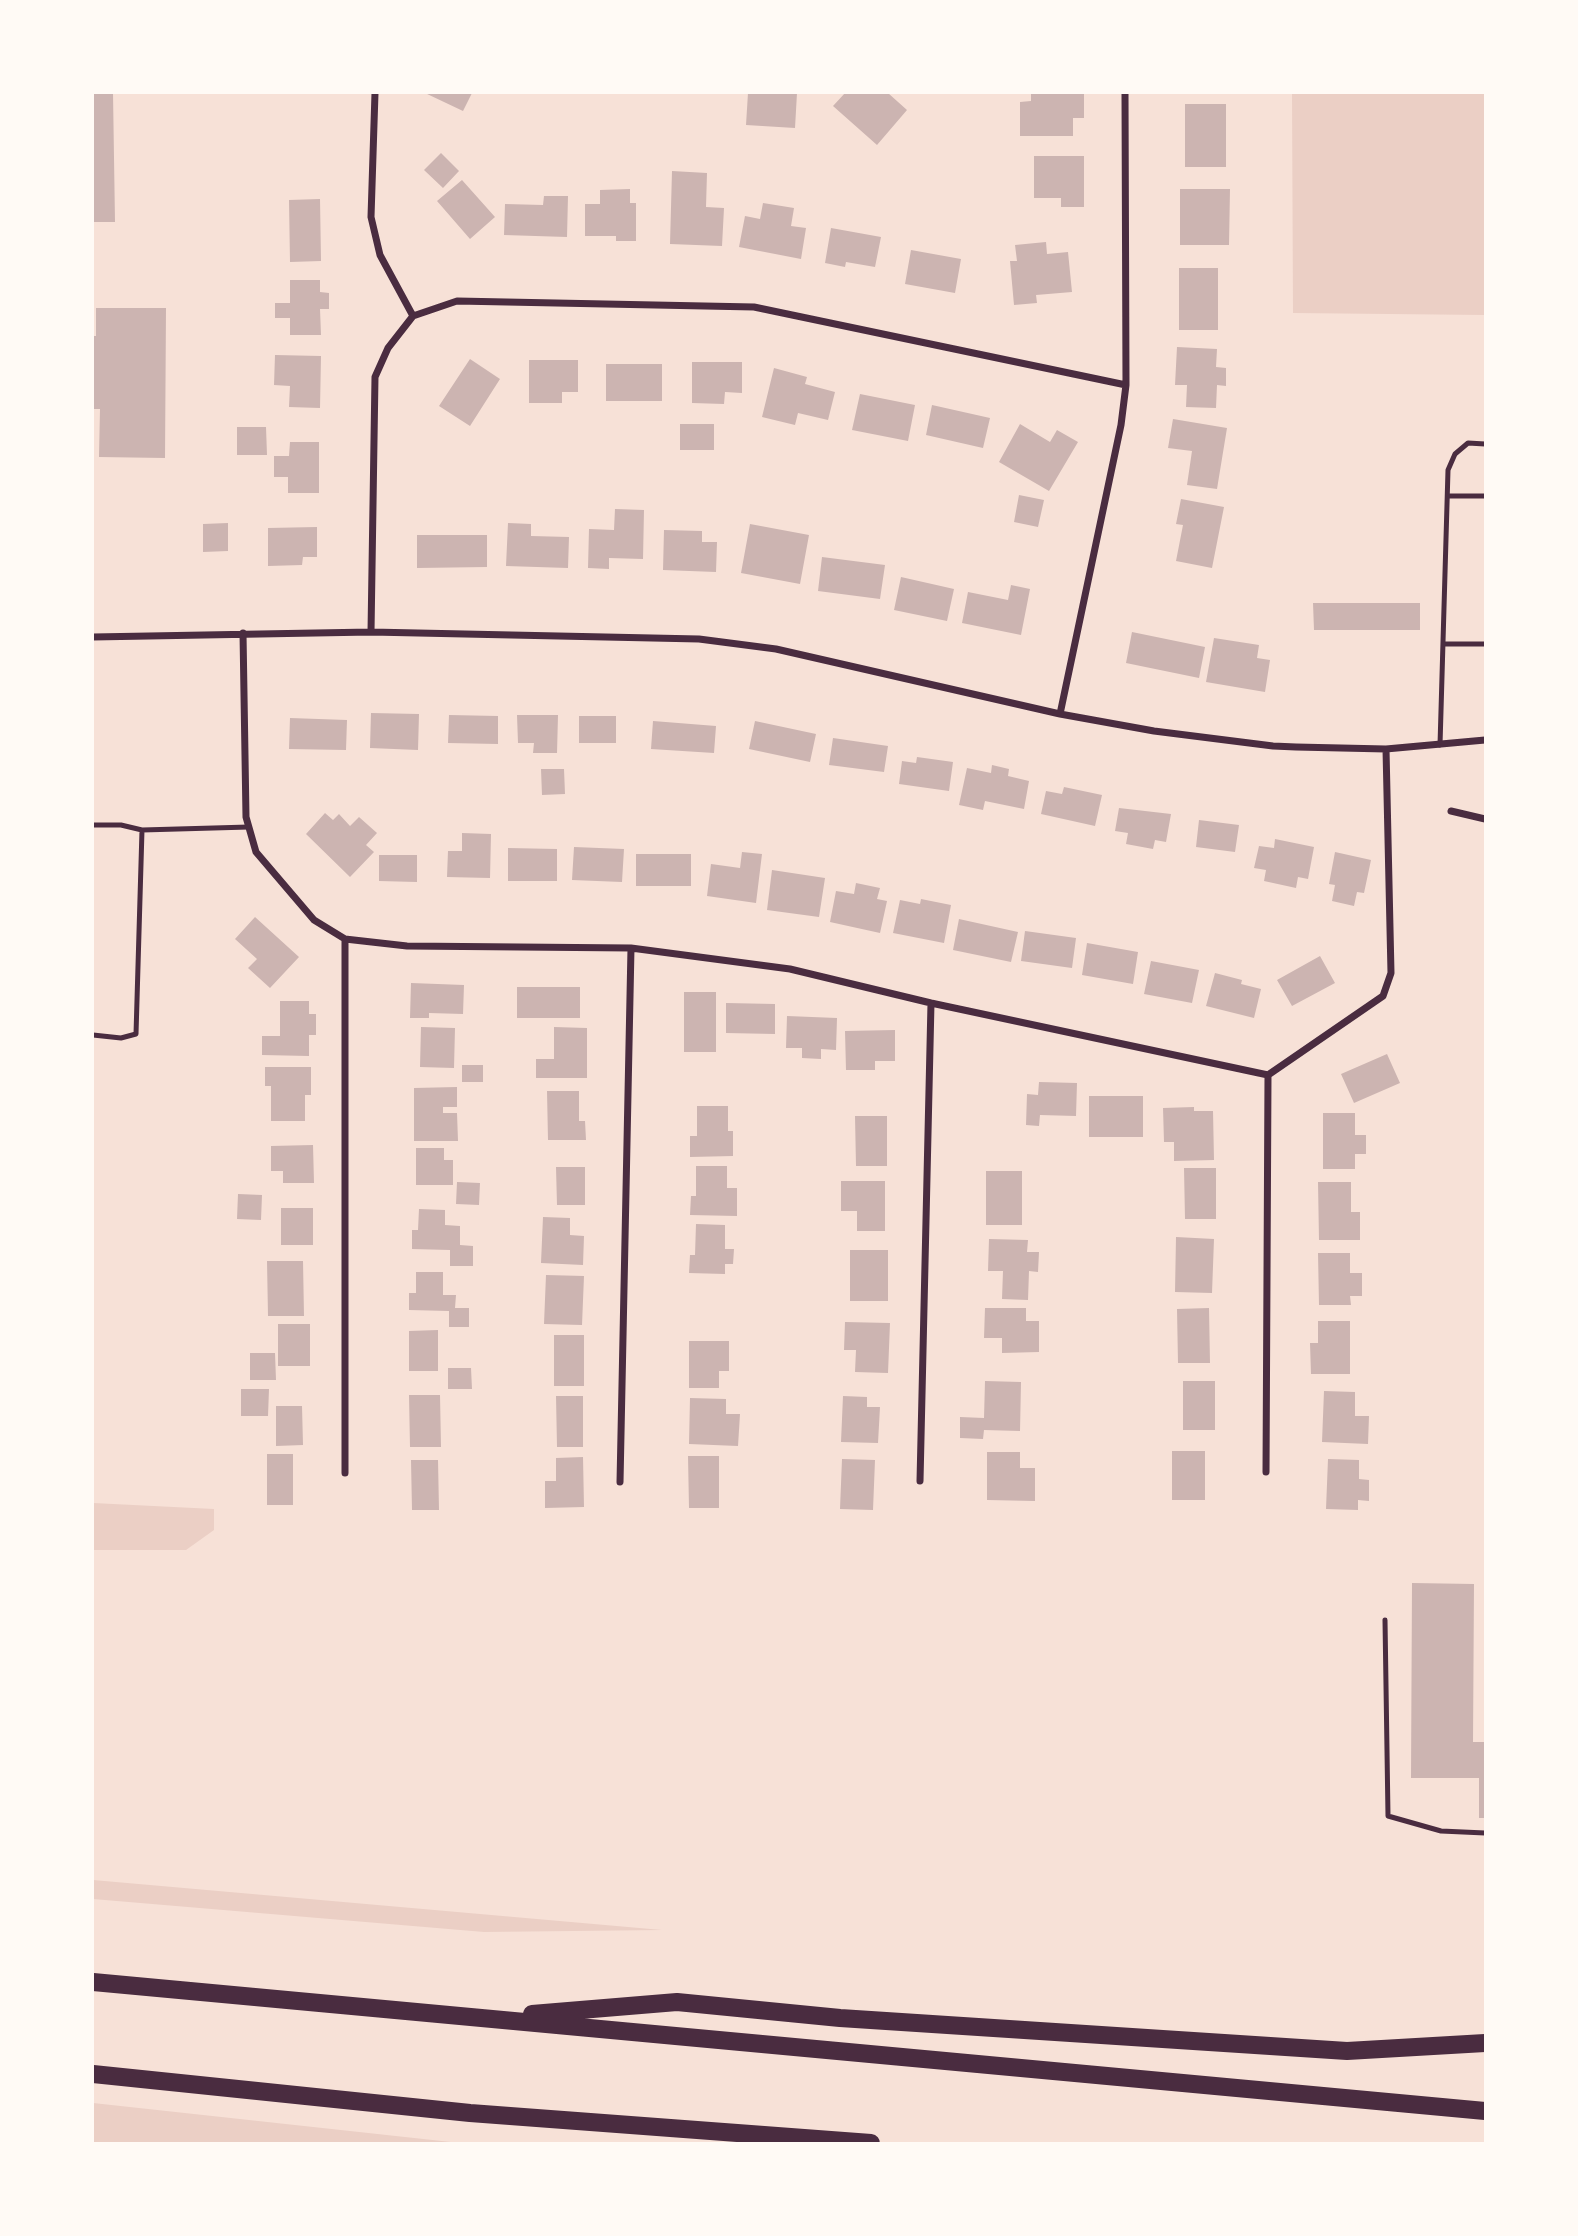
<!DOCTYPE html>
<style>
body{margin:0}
#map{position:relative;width:1578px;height:2236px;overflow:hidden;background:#f7e1d7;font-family:Quicksand,sans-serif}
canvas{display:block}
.frame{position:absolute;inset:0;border:94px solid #fffaf5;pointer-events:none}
</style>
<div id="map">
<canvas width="1578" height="2236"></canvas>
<div class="frame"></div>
</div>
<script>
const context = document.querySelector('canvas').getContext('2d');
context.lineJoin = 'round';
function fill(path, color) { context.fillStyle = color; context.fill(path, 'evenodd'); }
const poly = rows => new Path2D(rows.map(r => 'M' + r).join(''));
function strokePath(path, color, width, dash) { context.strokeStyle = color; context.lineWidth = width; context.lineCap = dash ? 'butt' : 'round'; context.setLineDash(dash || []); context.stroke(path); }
const green = poly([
 [1292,93,1485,93,1485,315,1293,313],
 [93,1503,214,1509,214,1530,186,1550,93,1550],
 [93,1880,662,1930,484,1932,93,1899],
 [93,2103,460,2143,93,2143]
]);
const building = poly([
 [93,93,113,93,115,222,93,222],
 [425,93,472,93,463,111],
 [748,93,797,93,795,128,746,125],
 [845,93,888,93,907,110,877,145,833,106],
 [1031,93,1084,93,1084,118,1073,118,1073,136,1020,136,1020,102,1031,101],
 [1185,104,1226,104,1226,167,1185,167],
 [441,153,459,171,443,188,424,170],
 [1034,156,1084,156,1084,207,1061,207,1061,198,1034,198],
 [672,171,707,173,706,207,724,208,722,246,670,244],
 [462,180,495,217,470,239,437,201],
 [630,189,630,203,636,203,636,241,616,241,616,236,585,236,585,204,600,204,600,190],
 [1180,189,1230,189,1229,245,1180,245],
 [544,196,568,196,567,237,504,235,505,204,543,205],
 [320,199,321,261,290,262,289,200],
 [763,203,794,208,791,226,806,228,801,259,739,247,745,216,760,219],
 [831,228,881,237,875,267,846,262,845,267,825,263],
 [1046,242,1047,254,1068,252,1072,292,1036,295,1037,303,1014,305,1010,261,1017,261,1015,245],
 [911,250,961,259,955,293,905,284],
 [1179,268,1218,268,1218,330,1179,330],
 [290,280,320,280,320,292,329,293,329,309,320,309,321,335,290,335,290,318,275,318,275,303,290,303],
 [96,308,166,308,165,458,99,457,100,409,93,409,93,336,96,336],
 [1177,347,1217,349,1216,367,1226,368,1226,386,1217,385,1216,408,1186,407,1187,385,1175,385],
 [275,355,321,356,320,408,289,407,290,386,274,385],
 [470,359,500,379,470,426,439,406],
 [529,360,578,360,578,392,562,392,562,403,529,403],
 [692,362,742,362,742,393,725,392,724,404,692,403],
 [606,364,662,364,662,401,606,401],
 [774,368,807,377,805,384,835,392,828,420,798,413,795,425,762,417],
 [860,394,915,405,908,441,852,430],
 [932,405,990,418,983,448,926,435],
 [1173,419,1227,428,1217,489,1187,485,1192,451,1168,448],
 [680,424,714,424,714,450,680,450],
 [1020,424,1050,442,1057,430,1078,442,1049,491,999,462],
 [237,427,266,427,267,455,237,455],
 [290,442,319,442,319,493,288,493,288,477,274,477,274,456,289,456],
 [1019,495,1044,500,1038,527,1014,522],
 [1181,499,1224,507,1212,568,1176,561,1183,525,1176,524],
 [615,509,644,510,643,559,609,558,609,569,588,568,589,529,614,530],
 [228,523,228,551,203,552,203,524],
 [508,523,531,524,531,536,569,537,568,568,506,566],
 [750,524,809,535,800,584,741,573],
 [317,527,317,557,303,557,302,565,268,566,268,528],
 [664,530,702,531,702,542,717,542,716,572,663,570],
 [417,535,487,535,487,567,417,568],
 [822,557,885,565,880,599,818,591],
 [901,577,954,589,947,621,894,610],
 [1011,585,1030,589,1021,635,962,623,968,592,1008,600],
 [1313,603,1420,603,1420,630,1314,630],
 [1132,632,1205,647,1199,678,1126,663],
 [1214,638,1259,645,1257,658,1270,660,1265,692,1206,682],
 [371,713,419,714,418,750,370,748],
 [449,715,498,716,498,744,448,743],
 [517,715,558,715,557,753,533,753,534,743,518,743],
 [579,716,616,716,616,743,579,743],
 [290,718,347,720,346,750,289,749],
 [653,721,716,726,714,753,651,749],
 [755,721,816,734,810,762,749,749],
 [833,738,888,746,884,772,829,765],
 [917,757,953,762,949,791,899,784,902,761,916,763],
 [992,765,1009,769,1008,776,1029,781,1024,809,985,801,983,810,959,805,967,768,991,773],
 [541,769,564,769,565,794,542,795],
 [1064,787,1102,795,1095,826,1041,814,1046,791,1062,794],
 [1119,808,1171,814,1166,842,1155,840,1153,849,1126,844,1128,833,1115,831],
 [325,813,333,820,339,814,350,826,359,817,377,833,366,845,374,852,350,877,306,834],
 [1199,820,1239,825,1235,852,1196,847],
 [462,833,491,834,490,878,447,877,448,851,462,851],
 [1275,839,1314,847,1308,879,1298,877,1296,888,1264,881,1266,870,1254,868,1259,846,1274,848],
 [574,847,624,849,622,882,572,880],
 [508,848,557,849,557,881,508,881],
 [742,852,762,854,756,903,707,896,711,864,740,868],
 [1335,852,1371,860,1364,893,1357,892,1354,906,1332,901,1335,885,1329,884],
 [636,854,691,854,691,886,636,886],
 [379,855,417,855,417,882,379,881],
 [772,870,825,878,819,917,767,910],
 [856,883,880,888,877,899,887,901,880,933,830,922,836,891,854,894],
 [921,899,951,905,944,943,893,933,900,900,920,904],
 [255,917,299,957,270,988,248,968,257,959,235,939],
 [959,919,1018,932,1011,962,953,950],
 [1025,931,1076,938,1072,968,1021,961],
 [1087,943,1138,952,1133,984,1082,975],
 [1320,956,1335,983,1292,1006,1277,980],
 [1151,961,1199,970,1192,1003,1144,994],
 [1215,973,1242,980,1241,984,1261,989,1254,1018,1206,1006],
 [411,983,464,985,463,1014,429,1013,429,1018,410,1018],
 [517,987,580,987,580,1018,517,1018],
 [684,992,716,992,716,1052,684,1052],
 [280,1001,309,1001,309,1014,316,1014,316,1035,309,1035,309,1056,262,1055,262,1036,280,1036],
 [726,1003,775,1004,775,1034,726,1033],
 [787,1016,837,1018,836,1050,821,1049,821,1059,802,1058,802,1048,786,1048],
 [421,1027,455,1028,454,1068,420,1067],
 [554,1027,587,1028,587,1078,536,1078,536,1059,554,1059],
 [895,1030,895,1061,875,1061,875,1070,846,1070,845,1031],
 [1387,1054,1400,1083,1354,1103,1341,1074],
 [462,1065,483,1065,483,1082,462,1082],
 [265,1067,311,1067,311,1095,305,1095,305,1121,271,1121,271,1086,265,1086],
 [1039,1082,1077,1083,1076,1116,1040,1115,1039,1126,1026,1125,1027,1094,1038,1095],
 [457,1087,457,1107,443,1107,443,1113,457,1113,458,1141,414,1141,414,1088],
 [547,1091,579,1091,579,1121,585,1121,586,1140,548,1140],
 [1089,1096,1143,1096,1143,1137,1089,1137],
 [697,1106,728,1106,728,1131,733,1131,733,1156,690,1157,690,1136,697,1136],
 [1194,1107,1194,1111,1213,1111,1214,1160,1174,1161,1174,1142,1164,1142,1163,1108],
 [1323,1113,1355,1113,1355,1135,1366,1135,1366,1154,1355,1154,1355,1169,1323,1169],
 [855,1116,887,1116,887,1166,856,1166],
 [313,1145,314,1183,283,1183,283,1171,271,1171,271,1146],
 [416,1148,444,1148,444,1160,453,1160,453,1185,416,1185],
 [696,1166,727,1166,727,1188,737,1188,737,1216,690,1215,691,1196,696,1196],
 [556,1167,585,1167,585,1205,557,1205],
 [1184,1168,1216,1168,1216,1219,1185,1219],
 [986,1171,1022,1171,1022,1225,986,1225],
 [841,1181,885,1181,885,1231,857,1231,857,1211,841,1211],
 [457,1182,480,1183,479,1205,456,1204],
 [1318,1182,1351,1182,1351,1212,1360,1212,1360,1240,1319,1240],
 [238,1194,262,1195,261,1220,237,1219],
 [281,1208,313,1208,313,1245,281,1245],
 [419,1209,445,1210,445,1225,460,1226,460,1245,473,1246,473,1266,450,1266,450,1250,412,1249,412,1230,418,1230],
 [543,1217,570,1218,570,1235,584,1236,583,1265,541,1263],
 [696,1224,725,1225,725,1249,734,1249,733,1264,725,1264,725,1274,689,1273,690,1255,695,1255],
 [1176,1237,1214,1239,1212,1293,1175,1292],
 [989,1239,1028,1240,1027,1252,1039,1252,1038,1272,1029,1271,1028,1300,1002,1299,1003,1271,988,1271],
 [850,1250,888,1250,888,1301,850,1301],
 [1318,1253,1350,1253,1350,1273,1362,1273,1362,1296,1350,1296,1351,1305,1319,1305],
 [267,1261,303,1261,304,1316,268,1316],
 [416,1272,443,1272,443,1295,456,1295,455,1308,469,1308,469,1327,449,1327,449,1311,409,1310,409,1293,416,1293],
 [546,1275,584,1276,582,1325,544,1324],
 [985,1308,1026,1308,1026,1321,1039,1321,1039,1352,1002,1353,1002,1338,984,1338],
 [1209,1308,1210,1363,1178,1363,1177,1309],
 [1318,1321,1350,1321,1350,1374,1311,1374,1310,1343,1318,1343],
 [845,1322,890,1323,888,1373,855,1372,856,1350,844,1350],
 [278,1324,310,1324,310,1366,278,1366],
 [438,1330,438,1371,409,1371,409,1331],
 [554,1335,584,1335,584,1386,554,1386],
 [689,1341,729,1341,729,1371,719,1371,719,1388,689,1388],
 [250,1353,275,1353,276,1380,250,1380],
 [448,1368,471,1368,472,1389,448,1389],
 [985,1381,1021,1382,1020,1431,984,1430,983,1439,960,1438,960,1417,984,1418],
 [1183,1381,1215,1381,1215,1430,1183,1430],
 [241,1389,269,1389,268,1416,241,1416],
 [1324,1391,1355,1392,1355,1416,1369,1416,1368,1444,1322,1442],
 [409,1395,440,1395,441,1447,410,1447],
 [556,1396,583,1396,583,1447,557,1447],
 [843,1396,867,1397,867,1407,880,1407,878,1443,841,1442],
 [690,1398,726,1399,726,1414,740,1414,738,1446,689,1444],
 [276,1406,302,1406,303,1445,276,1446],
 [1172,1451,1205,1451,1205,1500,1172,1500],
 [987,1452,1020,1452,1020,1468,1035,1468,1035,1501,987,1500],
 [267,1454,293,1454,293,1505,267,1505],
 [688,1456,719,1456,719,1508,689,1508],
 [583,1457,584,1507,545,1508,545,1481,556,1481,556,1458],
 [842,1459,875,1460,873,1510,840,1509],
 [1328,1459,1359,1460,1359,1479,1369,1480,1369,1501,1358,1500,1358,1510,1326,1509],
 [411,1460,438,1460,439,1510,412,1510],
 [1412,1583,1474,1584,1473,1742,1485,1742,1485,1818,1479,1818,1479,1778,1411,1778]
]);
const service = poly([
 [1448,496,1485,496],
 [1443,644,1485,644],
 [1440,745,1448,470,1455,454,1468,443,1485,444],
 [93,825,121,825,142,830,249,827],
 [93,1035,121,1038,136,1034,142,830],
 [1385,1620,1388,1816,1441,1831,1485,1833]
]);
const minor = poly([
 [375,93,371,217,380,255,413,316],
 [413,316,457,301,754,307,1126,385],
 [371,632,375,377,388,348,413,316],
 [243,633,246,817,256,852,314,920,345,939,407,946,631,948,790,969,931,1003,1268,1075],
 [93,637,371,632,699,639,776,649,1060,714,1154,731,1273,746,1296,747,1386,749,1485,740],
 [1060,714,1121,425,1126,385,1125,93],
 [1451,811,1485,819],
 [345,939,345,1473],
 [1268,1075,1383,996,1391,973,1386,749],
 [1266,1472,1268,1075],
 [920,1481,931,1003],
 [620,1482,631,948]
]);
const motorway = poly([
 [93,1982,1485,2111],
 [532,2014,677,2002,840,2018,1347,2051,1485,2043],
 [93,2074,470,2113,871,2143]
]);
fill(green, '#ebcfc5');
fill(building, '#ccb4b1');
strokePath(service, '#4a2c40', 5);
strokePath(minor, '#4a2c40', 7);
strokePath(motorway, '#4a2c40', 18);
</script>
